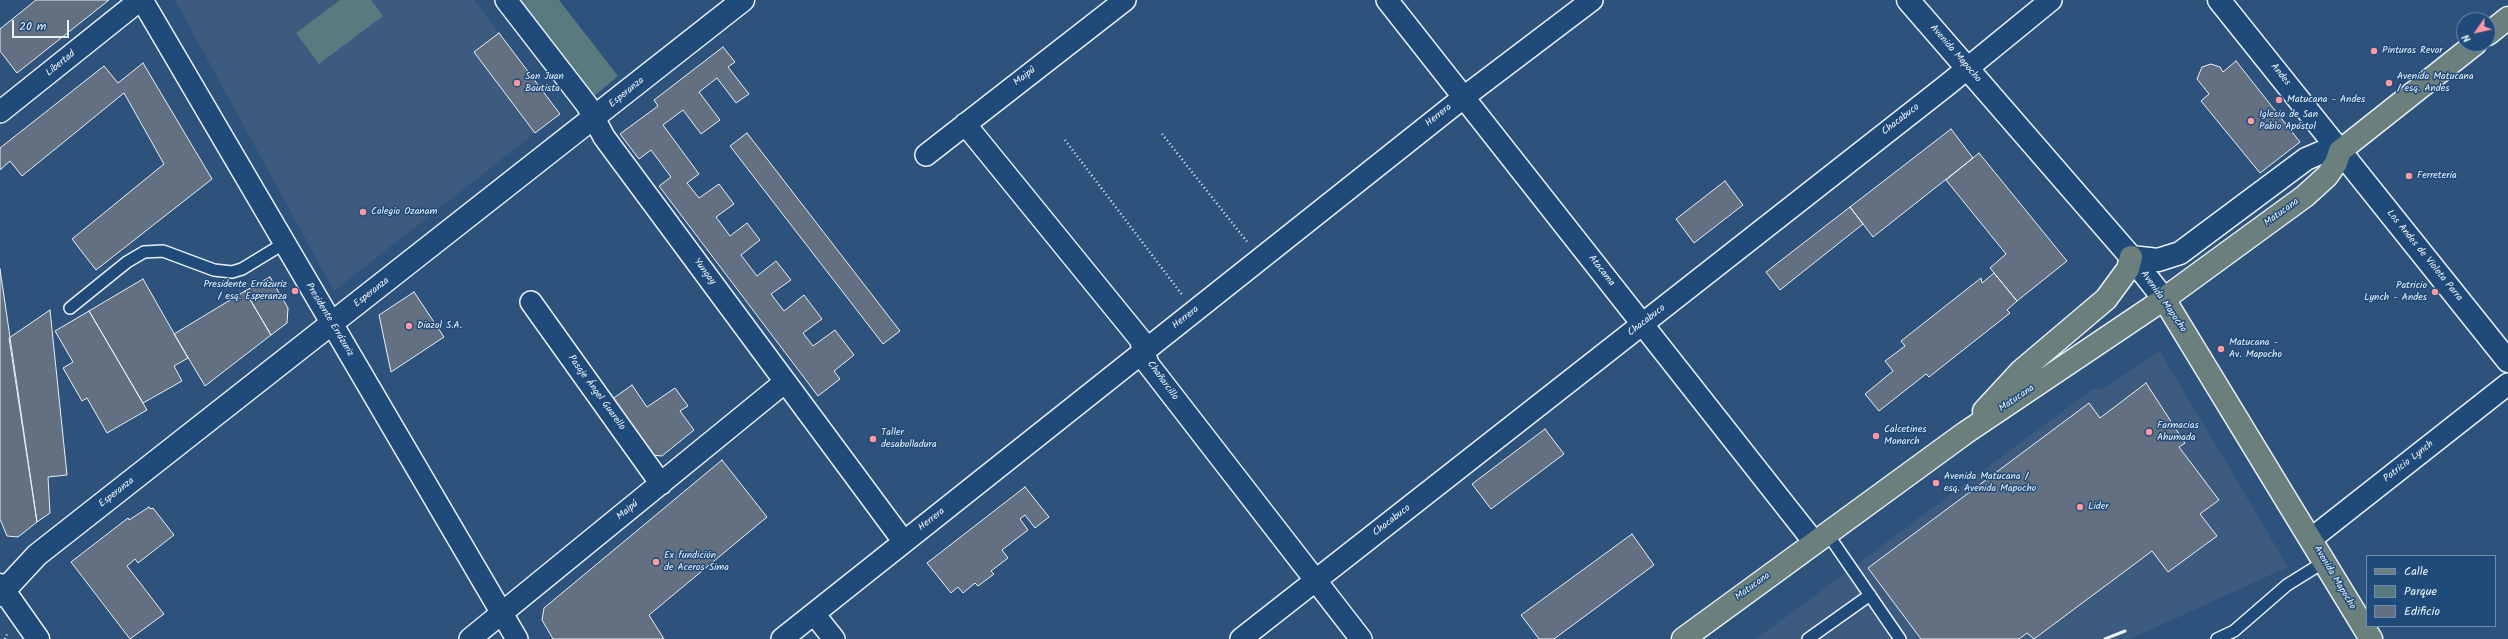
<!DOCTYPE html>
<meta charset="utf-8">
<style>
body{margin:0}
#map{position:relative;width:2508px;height:639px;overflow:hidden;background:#2d527c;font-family:Kalam,sans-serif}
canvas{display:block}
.legend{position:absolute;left:2366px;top:555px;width:130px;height:72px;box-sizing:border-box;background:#1f4a7a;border:1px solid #6f8dac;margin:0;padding:5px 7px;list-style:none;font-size:12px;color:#e8f1f8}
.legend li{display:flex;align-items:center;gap:8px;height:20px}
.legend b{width:20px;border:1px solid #6f8dac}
.north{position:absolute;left:2456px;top:12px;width:40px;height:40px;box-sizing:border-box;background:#1f4a7a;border:1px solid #6f8dac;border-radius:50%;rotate:236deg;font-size:11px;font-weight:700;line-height:16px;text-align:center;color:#e8f1f8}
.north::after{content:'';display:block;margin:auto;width:14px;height:18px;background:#ff9aa2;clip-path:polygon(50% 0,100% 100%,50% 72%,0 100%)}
.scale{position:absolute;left:12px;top:20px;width:57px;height:18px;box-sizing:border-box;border:2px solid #e8f1f8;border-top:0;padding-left:5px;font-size:12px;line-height:14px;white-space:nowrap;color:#e8f1f8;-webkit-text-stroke:3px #1f4a7a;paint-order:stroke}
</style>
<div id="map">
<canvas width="2508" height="639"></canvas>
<ul class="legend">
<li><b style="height:5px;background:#6b7f7c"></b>Calle</li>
<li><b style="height:11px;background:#597a7f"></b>Parque</li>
<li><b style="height:11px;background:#637082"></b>Edificio</li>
</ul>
<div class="north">N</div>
<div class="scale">20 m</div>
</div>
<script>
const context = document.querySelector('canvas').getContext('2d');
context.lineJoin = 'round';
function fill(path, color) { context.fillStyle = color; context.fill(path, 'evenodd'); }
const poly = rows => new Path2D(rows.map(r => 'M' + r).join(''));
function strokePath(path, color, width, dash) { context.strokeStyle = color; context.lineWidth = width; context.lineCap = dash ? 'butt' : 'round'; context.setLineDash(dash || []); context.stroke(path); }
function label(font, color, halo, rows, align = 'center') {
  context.font = font + ' Kalam,sans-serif'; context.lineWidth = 3; context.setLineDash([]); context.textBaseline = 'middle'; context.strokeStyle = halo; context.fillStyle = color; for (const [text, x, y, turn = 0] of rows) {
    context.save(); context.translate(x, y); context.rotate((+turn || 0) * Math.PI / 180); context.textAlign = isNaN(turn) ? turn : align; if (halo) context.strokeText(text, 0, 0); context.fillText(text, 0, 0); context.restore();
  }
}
const built = poly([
 [175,0,474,0,499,33,474,52,535,133,334,291],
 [2160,351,2288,567,2130,639,1756,639,2094,388,2103,389]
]);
const green = poly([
 [340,0,371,0,383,16,319,64,296,33],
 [519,0,559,0,618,76,593,97]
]);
const building = poly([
 [36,0,109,0,17,73,0,51,0,29,36,0],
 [499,33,560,114,535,133,474,52,499,33],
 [723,47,735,62,728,67,749,94,736,103,717,78,699,92,720,120,701,134,683,110,663,125,699,174,687,183,699,198,719,184,734,204,716,217,730,236,747,223,760,240,741,255,757,276,776,261,791,280,771,294,784,311,804,295,822,319,803,333,813,346,835,330,854,355,834,371,840,379,818,396,659,186,671,177,651,150,639,159,620,134,658,106,654,100,723,47],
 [2236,61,2300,142,2260,173,2201,101,2209,94,2197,79,2202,67,2211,64,2220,67,2223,72,2236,61],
 [143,63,212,179,96,270,72,239,164,164,124,93,22,176,10,161,0,170,0,148,104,66,118,83,143,63],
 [1951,129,1973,158,1873,237,1850,207,1951,129],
 [747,133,900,331,883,344,730,146,747,133],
 [1979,153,2067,261,2017,301,1990,268,2006,254,1946,180,1979,153],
 [1725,181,1743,205,1694,243,1676,219,1725,181],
 [1850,207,1863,224,1780,290,1766,272,1850,207],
 [0,269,37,522,18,537,7,536,0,519,0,269],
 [1994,273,2017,301,2007,310,2010,313,1929,377,1926,374,1879,411,1865,394,1893,371,1885,361,1905,346,1901,341,1981,278,1982,283,1994,273],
 [270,277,288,308,287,323,271,335,245,291,270,277],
 [143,279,188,358,174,366,182,381,143,403,89,311,143,279],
 [245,291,271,335,205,386,174,334,245,291],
 [414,292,444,337,391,372,379,315,414,292],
 [50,310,67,475,48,477,50,513,37,522,9,338,50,310],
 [89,311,147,410,107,433,87,398,82,401,63,368,73,362,55,331,89,311],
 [2146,383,2185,443,2179,447,2219,500,2200,514,2217,536,2168,572,2152,551,2034,639,2027,633,2019,639,1921,639,1868,568,2089,403,2100,418,2146,383],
 [632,385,647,407,675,388,688,406,680,411,694,430,662,456,651,455,611,400,632,385],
 [1545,429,1564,454,1491,509,1472,484,1545,429],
 [722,460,767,517,649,615,664,639,553,639,542,620,544,608,722,460],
 [1025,487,1049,517,1035,528,1025,515,1020,519,1028,530,1002,550,1008,558,991,571,994,574,978,586,975,583,963,593,958,587,951,593,927,563,1025,487],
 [149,507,150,509,153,508,174,535,138,563,135,559,127,566,164,614,130,639,71,562,128,518,129,520,149,507],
 [1632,534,1654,565,1554,639,1539,639,1521,615,1632,534]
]);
const path = poly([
 [1162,134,1248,243],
 [1065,140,1183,296],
 [5,639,8,632]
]);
const lane = poly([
 [70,308,127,262,144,252,163,251,214,270,232,272,242,269,283,244],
 [1827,533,1900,639],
 [1808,639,1870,595],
 [2217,639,2234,631,2287,585,2324,562]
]);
const street = poly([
 [142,0,517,639],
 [506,0,587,105,604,137,904,542],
 [1387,0,1814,542],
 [0,112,140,0],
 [965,124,1140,339,1148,364,1361,639],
 [926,155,1125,0],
 [531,302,661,484],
 [2311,539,2508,384],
 [814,614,834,639],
 [470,639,785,382],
 [782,639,1464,97,1592,0],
 [1241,639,1947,85,2051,0]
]);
const secondary = poly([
 [1908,0,2131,257,2164,299],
 [2219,0,2508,361],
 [2131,257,2158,260,2180,253,2306,159,2320,153,2340,151],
 [0,585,38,639],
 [0,595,37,555,743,0]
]);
const primary = poly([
 [2488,34,2508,18],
 [2164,299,2371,639],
 [1984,411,2021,371,2106,299,2128,269,2131,257],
 [1683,639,1965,433,2164,299,2305,196,2327,176,2336,163,2340,151,2475,44]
]);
const rail = poly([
 [2105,639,2125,631]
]);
const markers = [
 [2374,51,4,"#ff9aa2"],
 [517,83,4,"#ff9aa2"],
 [2389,83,4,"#ff9aa2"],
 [2279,100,4,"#ff9aa2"],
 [2251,121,4,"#ff9aa2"],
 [2409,176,4,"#ff9aa2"],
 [363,212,4,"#ff9aa2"],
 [295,291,4,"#ff9aa2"],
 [2435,292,4,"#ff9aa2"],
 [409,326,4,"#ff9aa2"],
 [2221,349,4,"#ff9aa2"],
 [2149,432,4,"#ff9aa2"],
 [1876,436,4,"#ff9aa2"],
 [873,439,4,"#ff9aa2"],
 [1936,483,4,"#ff9aa2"],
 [2080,507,4,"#ff9aa2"],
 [656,562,4,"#ff9aa2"]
];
const poiNames = [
 ["Pinturas Revor",2382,51],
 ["San Juan",525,77],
 ["Bautista",525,89],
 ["Avenida Matucana",2397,77],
 ["/ esq. Andes",2397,89],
 ["Matucana - Andes",2287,100],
 ["Iglesia de San",2259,115],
 ["Pablo Apóstol",2259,127],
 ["Ferretería",2417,176],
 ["Colegio Ozanam",371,212],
 ["Presidente Errázuriz",287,285,"right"],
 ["/ esq. Esperanza",287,297,"right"],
 ["Patricio",2427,286,"right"],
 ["Lynch - Andes",2427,298,"right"],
 ["Diazol S.A.",417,326],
 ["Matucana -",2229,343],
 ["Av. Mapocho",2229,355],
 ["Farmacias",2157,426],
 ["Ahumada",2157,438],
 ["Calcetines",1884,430],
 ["Monarch",1884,442],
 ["Taller",881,433],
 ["desabolladura",881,445],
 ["Avenida Matucana /",1944,477],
 ["esq. Avenida Mapocho",1944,489],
 ["Lider",2088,507],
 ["Ex fundición",664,556],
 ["de Aceros Sima",664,568]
];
const streetNames = [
 ["Avenida Mapocho",1955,54,49],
 ["Libertad",61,64,-39],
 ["Andes",2280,75,51],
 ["Maipú",1025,77,-38],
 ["Esperanza",627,93,-39],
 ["Herrera",1439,116,-39],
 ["Chacabuco",1901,120,-38],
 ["Matucana",2282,213,-36],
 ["Los Andes de Violeta Parra",2424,256,51],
 ["Atacama",1601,271,52],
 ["Yungay",704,272,53],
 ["Esperanza",372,293,-38],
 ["Avenida Mapocho",2163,302,55],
 ["Herrera",1186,318,-38],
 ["Presidente Errázuriz",329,320,59],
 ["Chacabuco",1647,321,-38],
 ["Chañarcillo",1162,381,54],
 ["Pasaje Ángel Guarello",596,393,54],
 ["Matucana",2017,399,-34],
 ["Patricio Lynch",2409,462,-38],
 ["Esperanza",117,493,-38],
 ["Maipú",628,511,-39],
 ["Herrera",932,520,-38],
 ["Chacabuco",1392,521,-38],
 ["Avenida Mapocho",2334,578,59],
 ["Matucana",1753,587,-36]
];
fill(built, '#3d5b7e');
fill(green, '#597a7f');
fill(building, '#637082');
strokePath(building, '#e8f1f8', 1);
strokePath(lane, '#e8f1f8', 14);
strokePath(street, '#e8f1f8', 24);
strokePath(secondary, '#e8f1f8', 25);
strokePath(primary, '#e8f1f8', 25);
strokePath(path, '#e8f1f8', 2.5, [1, 3]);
strokePath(lane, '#1f4a7a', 11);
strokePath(street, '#1f4a7a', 21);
strokePath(secondary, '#1f4a7a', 22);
strokePath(primary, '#6b7f7c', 22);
strokePath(rail, '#e8f1f8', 3);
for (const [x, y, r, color] of markers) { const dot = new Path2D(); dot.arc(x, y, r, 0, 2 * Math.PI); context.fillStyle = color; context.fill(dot); strokePath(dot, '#1f4a7a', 1.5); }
label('10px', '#e8f1f8', '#1f4a7a', poiNames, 'left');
label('10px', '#e8f1f8', '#1f4a7a', streetNames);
</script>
